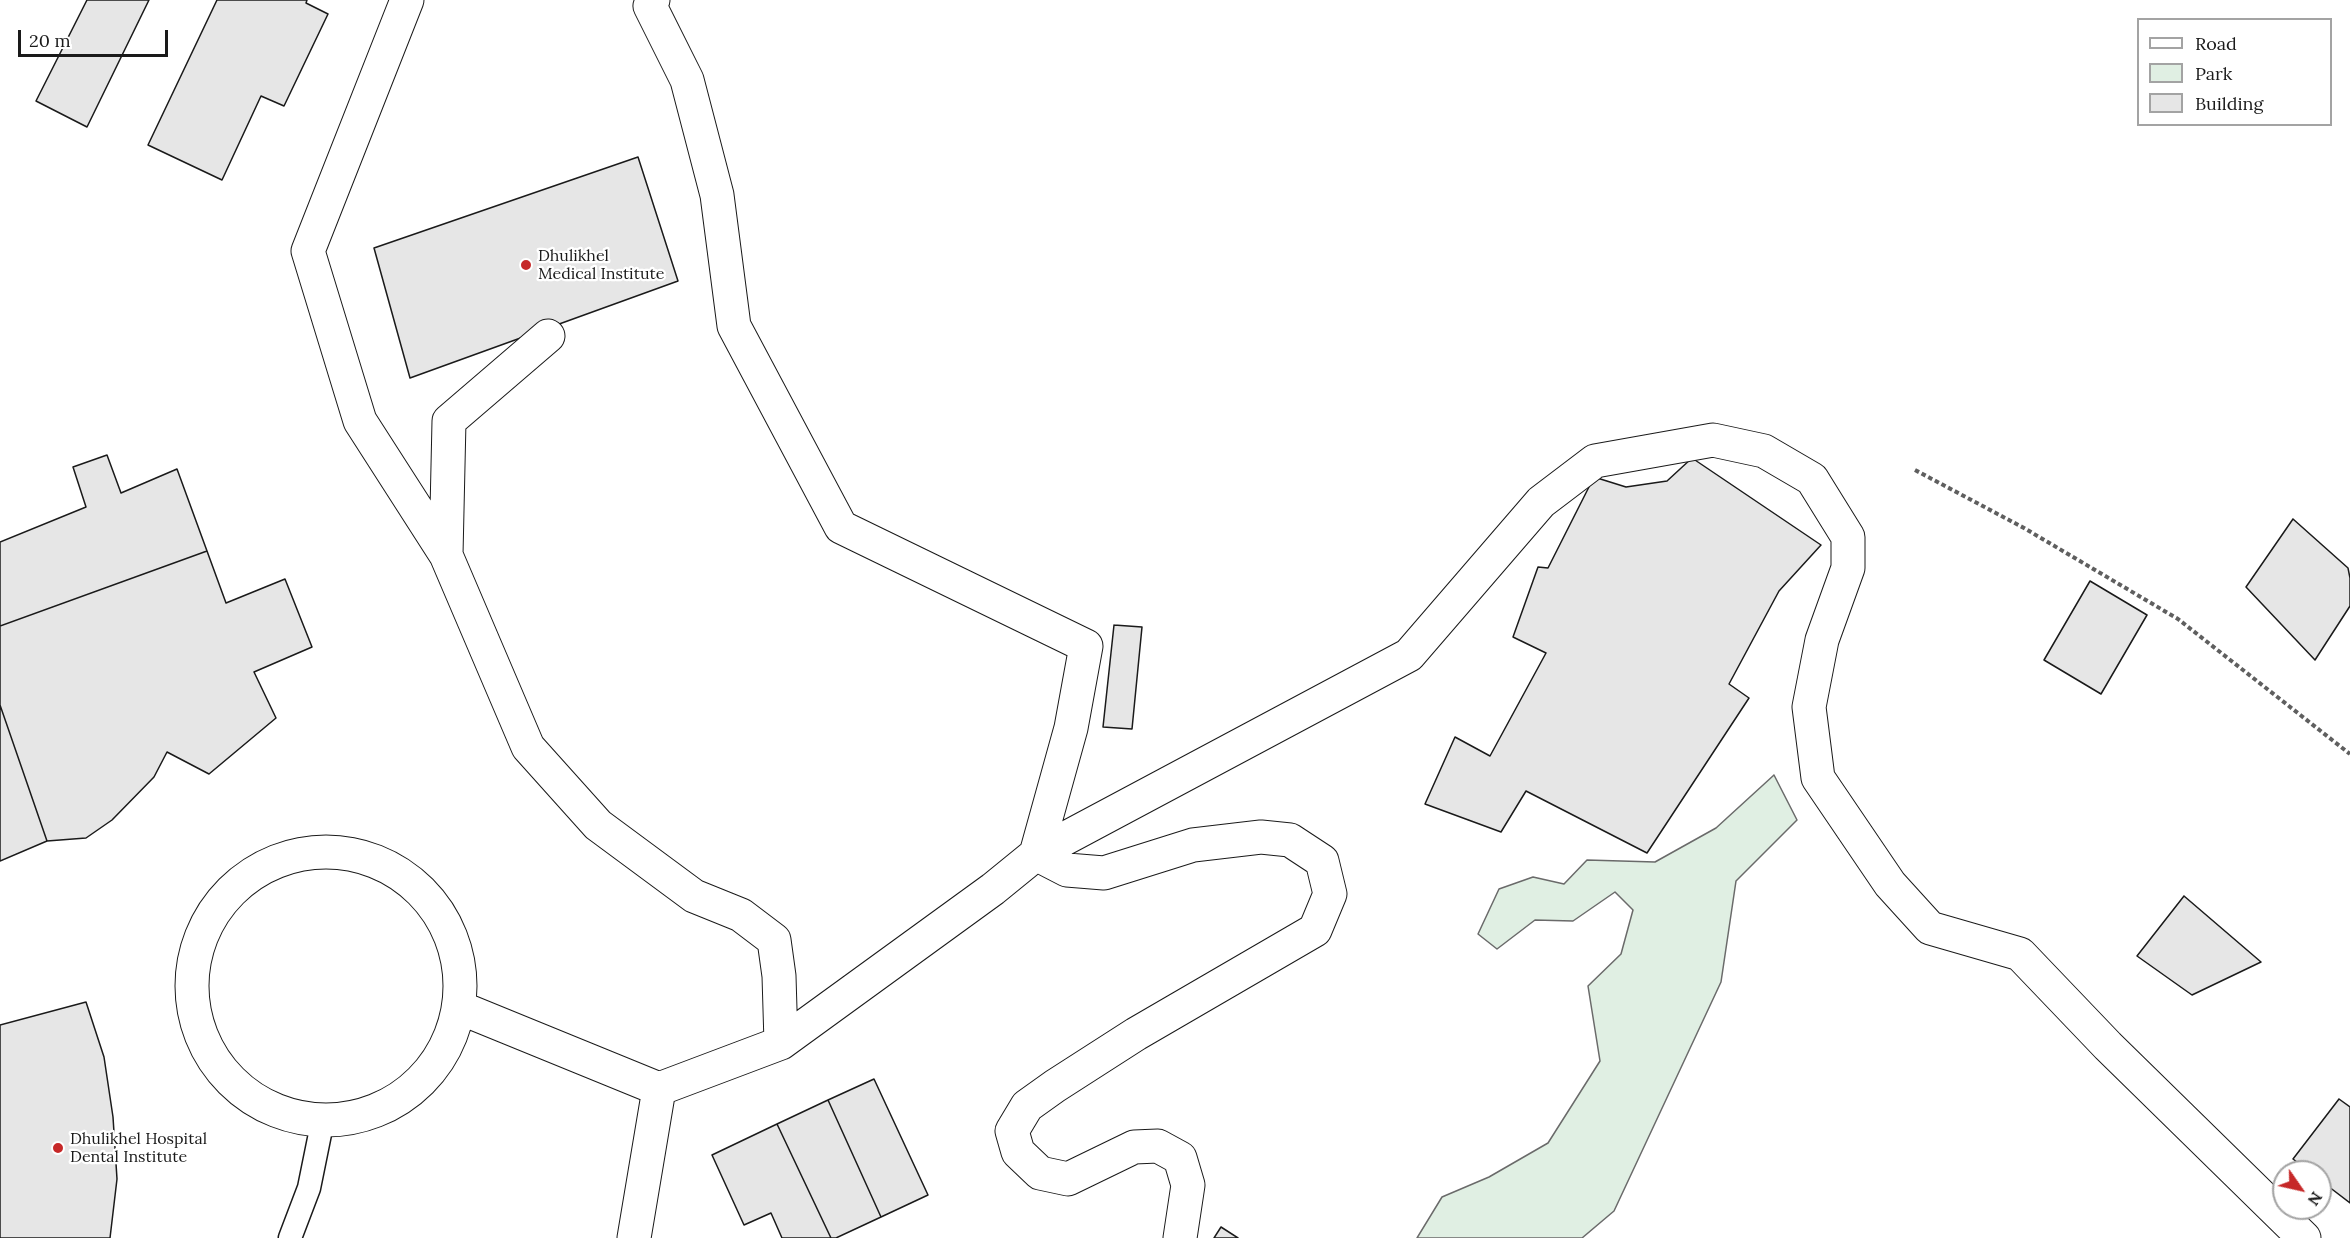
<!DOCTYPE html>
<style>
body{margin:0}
#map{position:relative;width:2350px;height:1238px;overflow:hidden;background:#fff;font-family:Lora,serif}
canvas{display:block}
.legend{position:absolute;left:2137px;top:18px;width:195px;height:108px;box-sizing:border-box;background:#fff;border:2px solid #a3a3a3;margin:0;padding:8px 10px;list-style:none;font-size:18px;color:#1a1a1a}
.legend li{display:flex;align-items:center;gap:12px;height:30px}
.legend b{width:30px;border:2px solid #a3a3a3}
.north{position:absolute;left:2272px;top:1160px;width:60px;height:60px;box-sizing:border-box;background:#fff;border:2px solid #a3a3a3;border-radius:50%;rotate:124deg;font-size:16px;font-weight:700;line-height:24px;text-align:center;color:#1a1a1a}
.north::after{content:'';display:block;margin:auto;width:21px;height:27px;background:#c62828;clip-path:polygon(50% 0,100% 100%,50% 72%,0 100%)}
.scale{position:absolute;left:18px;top:30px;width:150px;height:27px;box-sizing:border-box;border:3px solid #1a1a1a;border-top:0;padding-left:8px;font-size:18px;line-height:21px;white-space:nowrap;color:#1a1a1a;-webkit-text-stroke:4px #fff;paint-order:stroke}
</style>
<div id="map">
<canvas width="2350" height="1238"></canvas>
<ul class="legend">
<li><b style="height:8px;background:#fff"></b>Road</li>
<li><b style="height:16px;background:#e0efe3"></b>Park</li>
<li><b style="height:16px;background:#e6e6e6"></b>Building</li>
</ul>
<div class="north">N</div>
<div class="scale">20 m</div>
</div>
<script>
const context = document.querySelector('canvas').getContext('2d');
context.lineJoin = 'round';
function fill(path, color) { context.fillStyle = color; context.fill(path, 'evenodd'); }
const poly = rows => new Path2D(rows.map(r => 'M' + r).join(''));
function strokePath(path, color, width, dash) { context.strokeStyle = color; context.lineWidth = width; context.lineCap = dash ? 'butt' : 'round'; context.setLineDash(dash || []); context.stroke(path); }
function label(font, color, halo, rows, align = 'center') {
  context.font = font + ' Lora,serif'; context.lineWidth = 4.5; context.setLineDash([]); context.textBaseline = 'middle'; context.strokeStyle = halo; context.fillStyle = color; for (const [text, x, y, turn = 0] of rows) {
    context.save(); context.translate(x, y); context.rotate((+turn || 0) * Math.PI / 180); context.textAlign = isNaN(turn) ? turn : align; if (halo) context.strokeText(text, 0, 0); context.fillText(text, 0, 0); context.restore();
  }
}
const green = poly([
 [1774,775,1797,820,1736,881,1721,982,1614,1211,1582,1238,1417,1238,1442,1197,1489,1177,1548,1143,1600,1061,1588,986,1621,954,1633,910,1615,892,1573,921,1535,920,1497,949,1478,934,1499,889,1533,877,1564,884,1587,860,1655,862,1716,828,1774,775]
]);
const building = poly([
 [87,0,149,0,87,127,36,101,87,0],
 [217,0,307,0,306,3,328,14,284,106,261,96,222,180,148,145,217,0],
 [638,157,678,281,410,378,374,248,638,157],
 [107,455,121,493,177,469,207,551,0,626,0,542,86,507,73,467,107,455],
 [1692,458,1821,545,1779,591,1729,684,1749,698,1647,853,1526,791,1501,832,1425,804,1455,737,1490,756,1546,653,1513,637,1538,567,1548,568,1594,477,1626,487,1667,481,1692,458],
 [2293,519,2348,568,2350,578,2350,606,2315,660,2246,587,2293,519],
 [207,551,226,603,285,579,312,647,254,672,276,718,209,774,167,752,154,777,112,820,86,838,47,841,0,705,0,626,207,551],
 [2090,581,2147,615,2101,694,2044,660,2090,581],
 [1114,625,1142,627,1132,729,1103,727,1114,625],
 [0,705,47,841,0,861,0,705],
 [2184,896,2261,962,2192,995,2137,956,2184,896],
 [86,1002,104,1057,113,1117,117,1179,110,1238,0,1238,0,1025,86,1002],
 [874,1079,928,1195,881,1217,828,1100,874,1079],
 [2339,1099,2350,1107,2350,1203,2320,1180,2320,1172,2310,1172,2293,1159,2339,1099],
 [828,1100,881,1217,836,1238,831,1238,777,1124,828,1100],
 [777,1124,831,1238,782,1238,771,1213,744,1225,712,1155,777,1124],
 [1221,1227,1238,1238,1214,1238,1221,1227]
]);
const path = poly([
 [1915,470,2024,528,2178,619,2350,754]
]);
const service = poly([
 [290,1238,309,1188,323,1119]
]);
const minor = poly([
 [407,0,308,251,360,421,446,555,528,747,598,825,694,896,741,915,774,940,779,976,781,1043],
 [653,0,650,6,687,80,717,195,734,326,841,527,1086,646,1071,728,1036,854],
 [446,555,449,421,548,336],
 '192 986a134 134 0 1 1 268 0a134 134 0 1 1-268 0Z',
 [1036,854,1409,655,1541,502,1595,461,1713,440,1764,451,1812,479,1848,537,1848,568,1822,640,1809,707,1818,778,1890,884,1930,928,2020,954,2108,1046,2304,1238],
 [463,1009,659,1089,781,1043,993,889,1036,854,1067,870,1104,873,1193,845,1261,837,1290,840,1322,861,1330,894,1315,930,1136,1034,1055,1086,1027,1106,1012,1131,1018,1152,1040,1173,1068,1179,1134,1147,1158,1146,1180,1158,1188,1185,1180,1238],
 [634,1238,659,1089]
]);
const markers = [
 [526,265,6,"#c62828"],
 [58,1148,6,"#c62828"]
];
const poiNames = [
 ["Dhulikhel",538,256],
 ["Medical Institute",538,274],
 ["Dhulikhel Hospital",70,1139],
 ["Dental Institute",70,1157]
];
fill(green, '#e0efe3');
strokePath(green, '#6a6a6a', 1.5);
fill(building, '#e6e6e6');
strokePath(building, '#1a1a1a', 1.5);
strokePath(service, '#1a1a1a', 25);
strokePath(minor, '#1a1a1a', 35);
strokePath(path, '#5f5f5f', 4, [4.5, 3]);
strokePath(service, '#fff', 22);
strokePath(minor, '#fff', 33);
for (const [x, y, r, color] of markers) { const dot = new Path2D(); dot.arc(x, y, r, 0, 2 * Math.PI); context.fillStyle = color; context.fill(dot); strokePath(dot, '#fff', 2); }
label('16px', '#1a1a1a', '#fff', poiNames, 'left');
</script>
